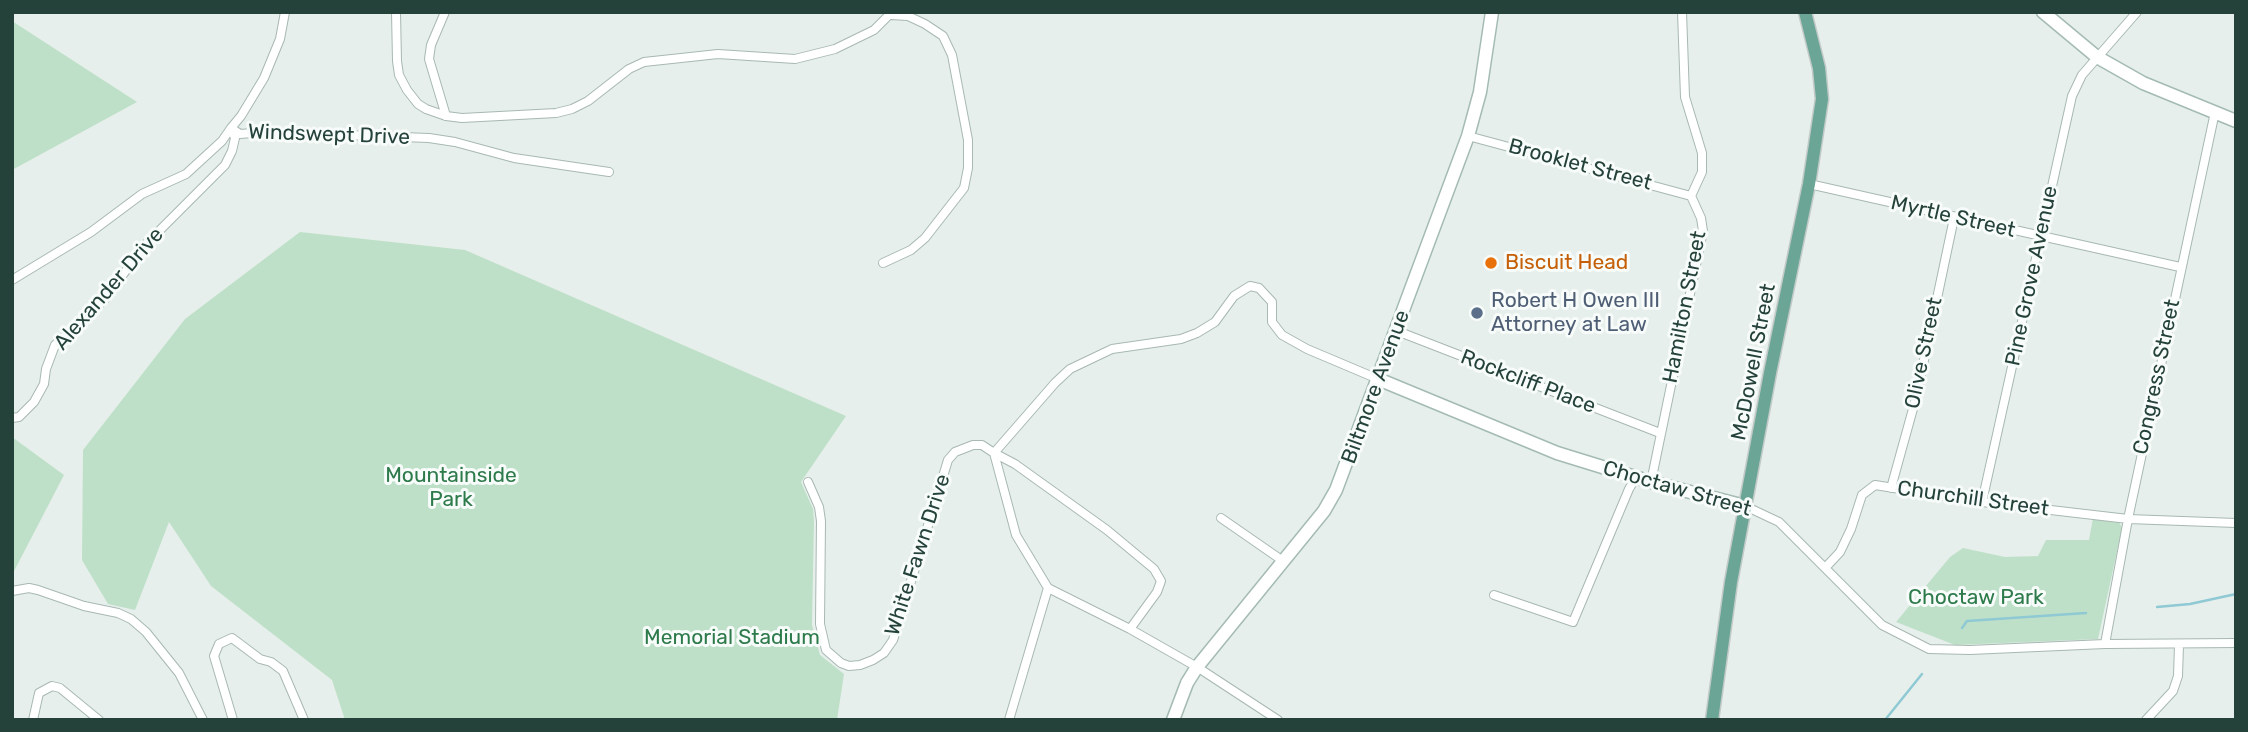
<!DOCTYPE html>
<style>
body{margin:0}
#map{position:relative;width:2248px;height:732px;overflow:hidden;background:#e6efeb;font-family:Rubik,sans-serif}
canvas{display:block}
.frame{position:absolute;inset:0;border:14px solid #24423a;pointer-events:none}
</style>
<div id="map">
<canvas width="2248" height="732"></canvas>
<div class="frame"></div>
</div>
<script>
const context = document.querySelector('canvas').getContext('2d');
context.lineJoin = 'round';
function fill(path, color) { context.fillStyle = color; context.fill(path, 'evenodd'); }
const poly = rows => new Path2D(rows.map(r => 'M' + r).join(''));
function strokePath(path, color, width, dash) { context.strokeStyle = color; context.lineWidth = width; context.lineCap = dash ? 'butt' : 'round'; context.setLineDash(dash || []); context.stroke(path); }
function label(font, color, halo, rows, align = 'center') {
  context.font = font + ' Rubik,sans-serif'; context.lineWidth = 6; context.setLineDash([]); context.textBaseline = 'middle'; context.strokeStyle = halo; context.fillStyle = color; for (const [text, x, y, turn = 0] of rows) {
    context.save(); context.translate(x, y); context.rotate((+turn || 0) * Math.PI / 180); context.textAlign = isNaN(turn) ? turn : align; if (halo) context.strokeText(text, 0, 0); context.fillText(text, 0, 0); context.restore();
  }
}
const green = poly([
 [12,21,137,102,12,170],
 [300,232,465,250,846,416,801,482,813,509,814,521,812,625,820,655,844,674,837,720,345,720,332,680,211,586,169,522,135,610,108,604,82,560,83,450,185,319],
 [12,437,64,475,12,575],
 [2093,518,2119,522,2122,528,2098,639,1955,645,1896,622,1950,557,1963,548,2005,557,2038,556,2046,540,2089,540]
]);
const stream = poly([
 [2157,607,2190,604,2236,594],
 [1962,628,1967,621,2086,613],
 [1885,720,1922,674]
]);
const street = poly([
 [396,12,397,61,399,75,407,90,418,104,426,109,446,116,462,118,556,113,572,109,588,101,629,69,644,62,718,54,795,59,835,49,874,30,892,12],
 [445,12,431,45,429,59,446,116],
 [1468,136,1691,196],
 [1809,184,2180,267],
 [883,263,911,250,925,238,964,188,968,168,968,140,952,55,943,36,925,24,908,16,891,15],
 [12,280,91,232,142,194,186,174,222,141,231,128,240,134,264,132,429,138,455,142,514,158,609,172],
 [1397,331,1660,433],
 [12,418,19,417,34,402,44,384,46,369,55,345,105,299,144,246,225,165,232,151,235,138,231,128,241,116,264,78,280,39,285,12],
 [808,482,819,507,821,521,820,624,826,650,841,663,849,666,860,665,873,660,884,653,893,640,948,460,955,452,973,445,982,445,994,453,1016,535,1048,588,1130,629,1197,667,1278,720],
 [1651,482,1703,231,1701,218,1691,196,1702,172,1702,153,1685,97,1682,12],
 [1891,488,1916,398,1954,218],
 [1982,502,2072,96,2082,75,2137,12],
 [1745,506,1779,522,1882,625,1929,649,1970,650,2105,644,2236,643],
 [1221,518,1283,561],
 [1825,568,1840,552,1851,529,1862,495,1875,485,1982,502,2128,519,2236,523],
 [12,591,29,588,38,590,84,606,118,613,131,619,146,632,179,673,203,720],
 [1494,595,1573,622,1629,489,1636,477],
 [1130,629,1157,592,1161,581,1154,569,1107,530,1015,464,994,453,1055,383,1070,369,1112,349,1181,339,1197,333,1215,322,1234,296,1250,286,1259,288,1272,302,1272,322,1282,335,1307,349,1378,379],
 [2105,644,2128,519,2215,112],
 [33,720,39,693,52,686,60,688,99,720],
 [233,720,214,656,219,644,232,638,260,659,271,662,283,671,304,720],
 [1009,720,1048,588],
 [2146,720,2173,691,2178,676,2179,645]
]);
const secondary = poly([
 [2043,12,2097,57,2143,83,2236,121],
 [1378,379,1557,453,1651,482,1745,506],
 [1173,720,1187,683,1197,667,1324,511,1336,490,1468,136,1480,92,1492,12]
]);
const primary = poly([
 [1712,720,1731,582,1770,373,1809,184,1822,99,1819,68,1805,12]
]);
const markers = [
 [1491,263,7,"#e8710a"],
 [1477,313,7,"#5c6f8a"]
];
const streetNames = [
 ["Windswept Drive",329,135,2],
 ["Brooklet Street",1580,165,15],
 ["Myrtle Street",1953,217,13],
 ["Pine Grove Avenue",2032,276,-78],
 ["Alexander Drive",109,289,-49],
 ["Hamilton Street",1685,307,-79],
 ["Olive Street",1924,353,-78],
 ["McDowell Street",1754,362,-79],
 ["Congress Street",2157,377,-78],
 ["Rockcliff Place",1528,382,21],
 ["Biltmore Avenue",1376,387,-70],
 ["Choctaw Street",1677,489,16],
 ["Churchill Street",1973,499,8],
 ["White Fawn Drive",918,555,-72]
];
const foodNames = [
 ["Biscuit Head",1505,263]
];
const serviceNames = [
 ["Robert H Owen III",1491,301],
 ["Attorney at Law",1491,325]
];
const parkNames = [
 ["Mountainside",451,476],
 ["Park",451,500],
 ["Choctaw Park",1976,598],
 ["Memorial Stadium",732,638]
];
fill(green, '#bfe0c8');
strokePath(stream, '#8ec9d4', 2.5);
strokePath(street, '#a8b8b2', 10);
strokePath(secondary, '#a4bbb3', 15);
strokePath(primary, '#c2cac8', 15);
strokePath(street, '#fff', 8);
strokePath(secondary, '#fff', 12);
strokePath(primary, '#6aa596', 12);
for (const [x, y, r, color] of markers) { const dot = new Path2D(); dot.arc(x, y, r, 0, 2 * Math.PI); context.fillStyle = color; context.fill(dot); strokePath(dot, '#f7fbf9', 2.5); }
label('21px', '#24423a', '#f7fbf9', streetNames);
label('21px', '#c56008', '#f7fbf9', foodNames, 'left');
label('21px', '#4e5e75', '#f7fbf9', serviceNames, 'left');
label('21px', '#2d7a4b', '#f7fbf9', parkNames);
</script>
